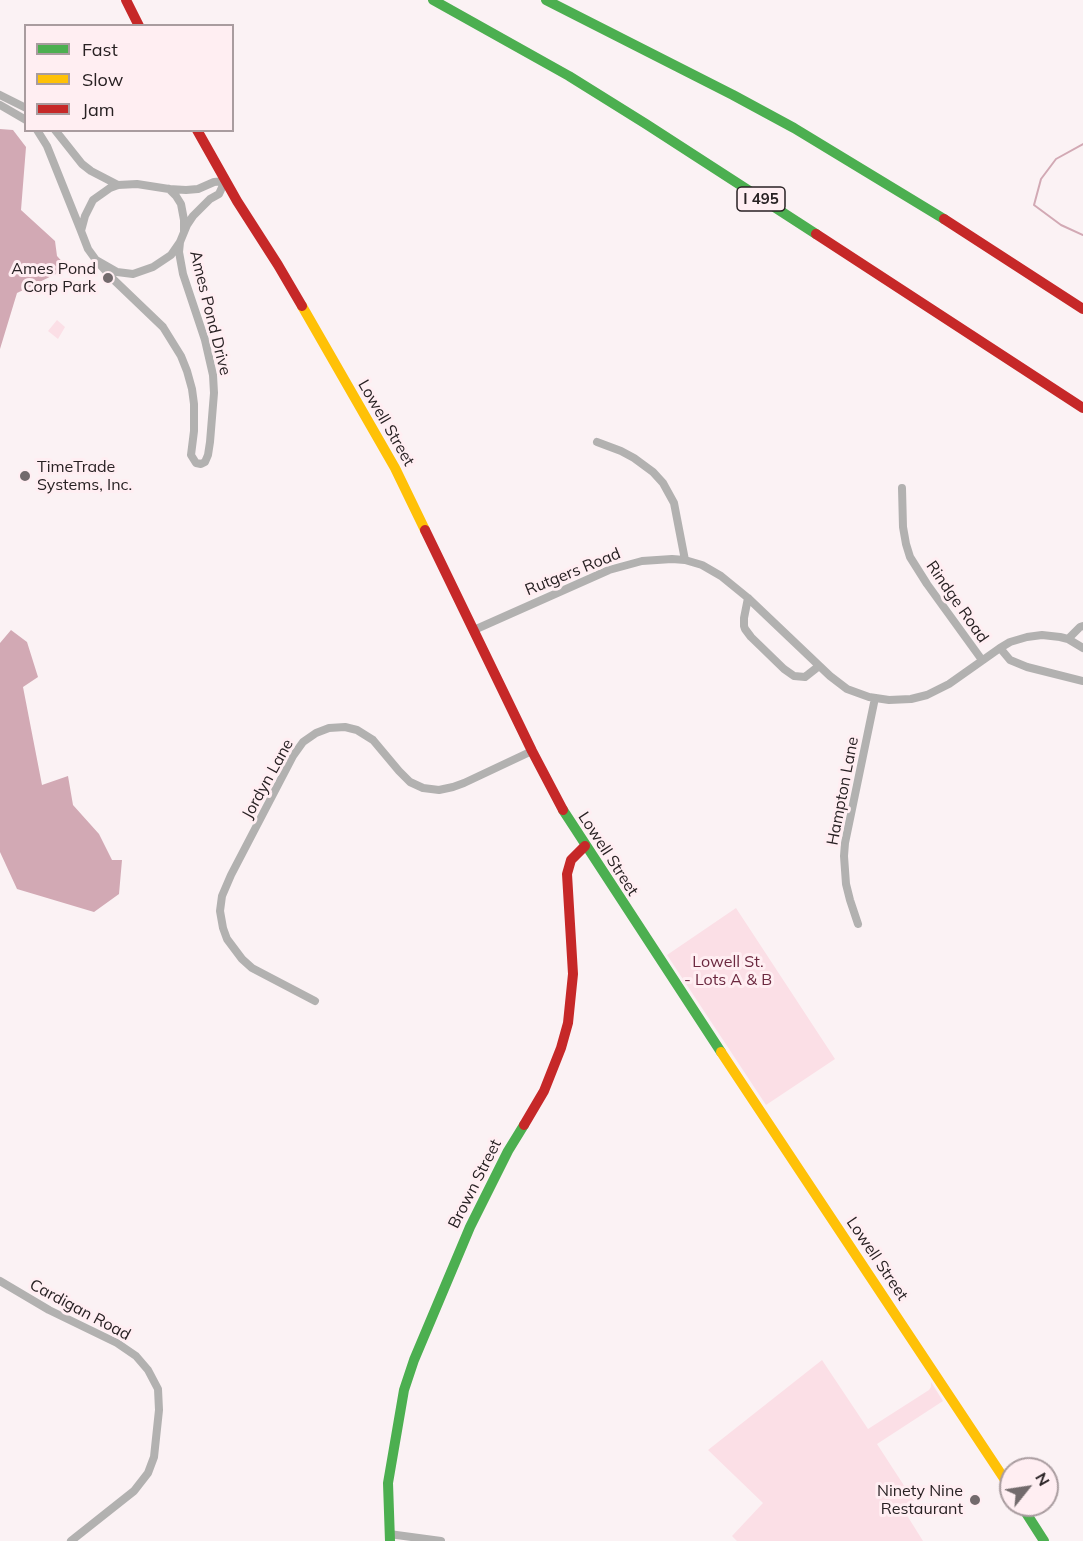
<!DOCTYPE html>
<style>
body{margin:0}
#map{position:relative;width:1083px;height:1541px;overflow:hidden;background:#fbf2f4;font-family:Mulish,sans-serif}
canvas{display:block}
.legend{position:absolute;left:24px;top:24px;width:210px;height:108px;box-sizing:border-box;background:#ffeef2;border:2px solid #a99c9f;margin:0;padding:8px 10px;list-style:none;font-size:18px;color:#282123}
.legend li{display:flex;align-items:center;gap:12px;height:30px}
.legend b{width:30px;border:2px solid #a99c9f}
.north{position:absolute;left:999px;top:1457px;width:60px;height:60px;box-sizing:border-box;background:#ffeef2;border:2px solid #a99c9f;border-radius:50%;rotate:60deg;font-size:16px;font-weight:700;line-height:24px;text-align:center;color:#282123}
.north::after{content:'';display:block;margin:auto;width:21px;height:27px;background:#726a6c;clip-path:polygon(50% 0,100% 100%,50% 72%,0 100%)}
</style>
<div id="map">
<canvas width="1083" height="1541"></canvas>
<ul class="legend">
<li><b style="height:8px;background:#4caf50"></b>Fast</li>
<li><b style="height:8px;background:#ffc107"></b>Slow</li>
<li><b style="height:8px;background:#c62828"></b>Jam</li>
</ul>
<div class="north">N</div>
</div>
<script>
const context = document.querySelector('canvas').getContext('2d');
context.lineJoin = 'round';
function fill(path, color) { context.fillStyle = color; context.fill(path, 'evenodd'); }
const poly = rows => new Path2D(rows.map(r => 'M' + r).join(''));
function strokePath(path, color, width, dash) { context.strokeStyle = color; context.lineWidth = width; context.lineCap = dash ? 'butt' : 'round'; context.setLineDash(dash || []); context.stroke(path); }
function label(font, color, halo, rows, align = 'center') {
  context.font = font + ' Mulish,sans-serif'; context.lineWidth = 6; context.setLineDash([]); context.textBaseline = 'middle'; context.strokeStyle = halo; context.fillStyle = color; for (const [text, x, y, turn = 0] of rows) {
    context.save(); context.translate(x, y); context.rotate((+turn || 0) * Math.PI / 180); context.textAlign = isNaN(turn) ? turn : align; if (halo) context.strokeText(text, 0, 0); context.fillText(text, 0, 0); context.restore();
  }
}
const green = poly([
 [57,320,65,327,58,339,48,331],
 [736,908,835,1059,766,1105,667,955],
 [822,1360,868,1429,929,1390,931,1387,931,1382,943,1401,877,1444,914,1501,903,1509,923,1541,737,1541,732,1536,763,1503,708,1450]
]);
const water = poly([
 [0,129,13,130,26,147,21,210,55,241,57,256,68,268,17,293,0,349],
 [11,630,27,642,38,677,23,687,42,785,68,776,73,805,99,834,112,860,122,860,119,894,94,912,17,889,0,852,0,643]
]);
const stream = poly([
 [1083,144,1056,159,1041,179,1034,205,1061,225,1083,235]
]);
const street = poly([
 [0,95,26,108],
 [0,105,26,120],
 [37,130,47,146,81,231],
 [55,130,82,164,91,171,118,185],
 [225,181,219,194,210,199,193,216,187,225,180,242,171,255,153,267,133,274,117,272,96,260,88,249,81,231,85,216,93,200,110,188,118,185,137,184,169,189,186,190,198,189,214,182,225,181],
 [169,189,176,196,181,204,184,220,184,231],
 [96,260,115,281,163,327,181,356,187,371,192,389,194,404,194,431,191,455,196,463,201,464,205,462,208,455,210,442,214,393,213,375,205,340,183,274,179,252,180,242],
 [597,442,621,451,634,458,653,472,663,483,674,503,685,560],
 [902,488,903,527,906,544,910,557,927,584,982,660],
 [748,598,744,618,744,626,745,629,751,637,784,669,794,676,805,677,819,666],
 [474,630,609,570,642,561,672,559,685,560,702,565,721,576,748,598,830,676,847,689,869,697,889,700,911,699,927,695,949,684,1000,648,1010,642,1027,637,1042,635,1060,637,1068,639,1083,648],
 [1068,639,1080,627,1083,626],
 [1000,648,1010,660,1027,667,1083,681],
 [858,924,850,900,846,884,844,856,845,843,875,698],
 [315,1001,252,968,242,959,227,939,223,928,220,911,222,896,231,875,293,756,303,742,316,733,329,728,345,727,357,730,373,740,399,771,410,782,423,788,439,790,453,787,464,783,532,751],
 [0,1281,49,1310,117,1343,136,1356,148,1370,158,1389,159,1410,154,1457,148,1473,134,1491,71,1541],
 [389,1534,441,1541]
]);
const fast = poly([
 [433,0,569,76,646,124,816,234],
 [546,0,733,95,794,128,944,219],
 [563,810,721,1052],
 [1021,1505,1044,1541],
 [390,1541,388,1483,404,1390,414,1360,470,1227,508,1151,524,1125]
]);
const slow = poly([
 [302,306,395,468,425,530],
 [721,1052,1011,1489]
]);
const jam = poly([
 [126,0,139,26],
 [197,130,237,201,278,265,302,306],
 [944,219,1083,309],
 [816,234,1083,408],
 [425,530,532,751,563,810],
 [524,1125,544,1091,561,1048,568,1023,573,974,567,874,571,860,585,846]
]);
const markers = [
 [108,278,6,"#726a6c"],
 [25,476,6,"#726a6c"],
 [975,1500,6,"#726a6c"]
];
const shields = [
 [761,199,48]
];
const shieldNames = [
 ["I 495",761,199]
];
const poiNames = [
 ["Ames Pond",96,269],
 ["Corp Park",96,287],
 ["TimeTrade",37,467,"left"],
 ["Systems, Inc.",37,485,"left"],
 ["Ninety Nine",963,1491],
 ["Restaurant",963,1509]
];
const streetNames = [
 ["Ames Pond Drive",210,313,76],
 ["Lowell Street",386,423,60],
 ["Rutgers Road",573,572,-22],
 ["Rindge Road",957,602,55],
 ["Jordyn Lane",268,779,-61],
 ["Hampton Lane",843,791,-79],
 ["Lowell Street",608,854,57],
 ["Brown Street",475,1184,-63],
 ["Lowell Street",877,1259,56],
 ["Cardigan Road",80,1310,28]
];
const parkNames = [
 ["Lowell St.",728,962],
 ["- Lots A & B",728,980]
];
fill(green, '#fbdfe6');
fill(water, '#d2a9b4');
strokePath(stream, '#d2a9b4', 2);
strokePath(street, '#b2b1b0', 8);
strokePath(fast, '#4caf50', 10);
strokePath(slow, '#ffc107', 10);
strokePath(jam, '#c62828', 10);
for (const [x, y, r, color] of markers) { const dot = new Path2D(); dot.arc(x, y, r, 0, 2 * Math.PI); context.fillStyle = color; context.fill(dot); strokePath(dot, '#ffeef2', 2); }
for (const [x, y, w] of shields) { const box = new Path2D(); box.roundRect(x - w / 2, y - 12, w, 24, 4.5); context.fillStyle = '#ffeef2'; context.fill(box); strokePath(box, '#282123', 1.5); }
label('bold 15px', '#282123', null, shieldNames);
label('16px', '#282123', '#ffeef2', poiNames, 'right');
label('16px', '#282123', '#ffeef2', streetNames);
label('16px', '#6b283f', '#ffeef2', parkNames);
</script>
